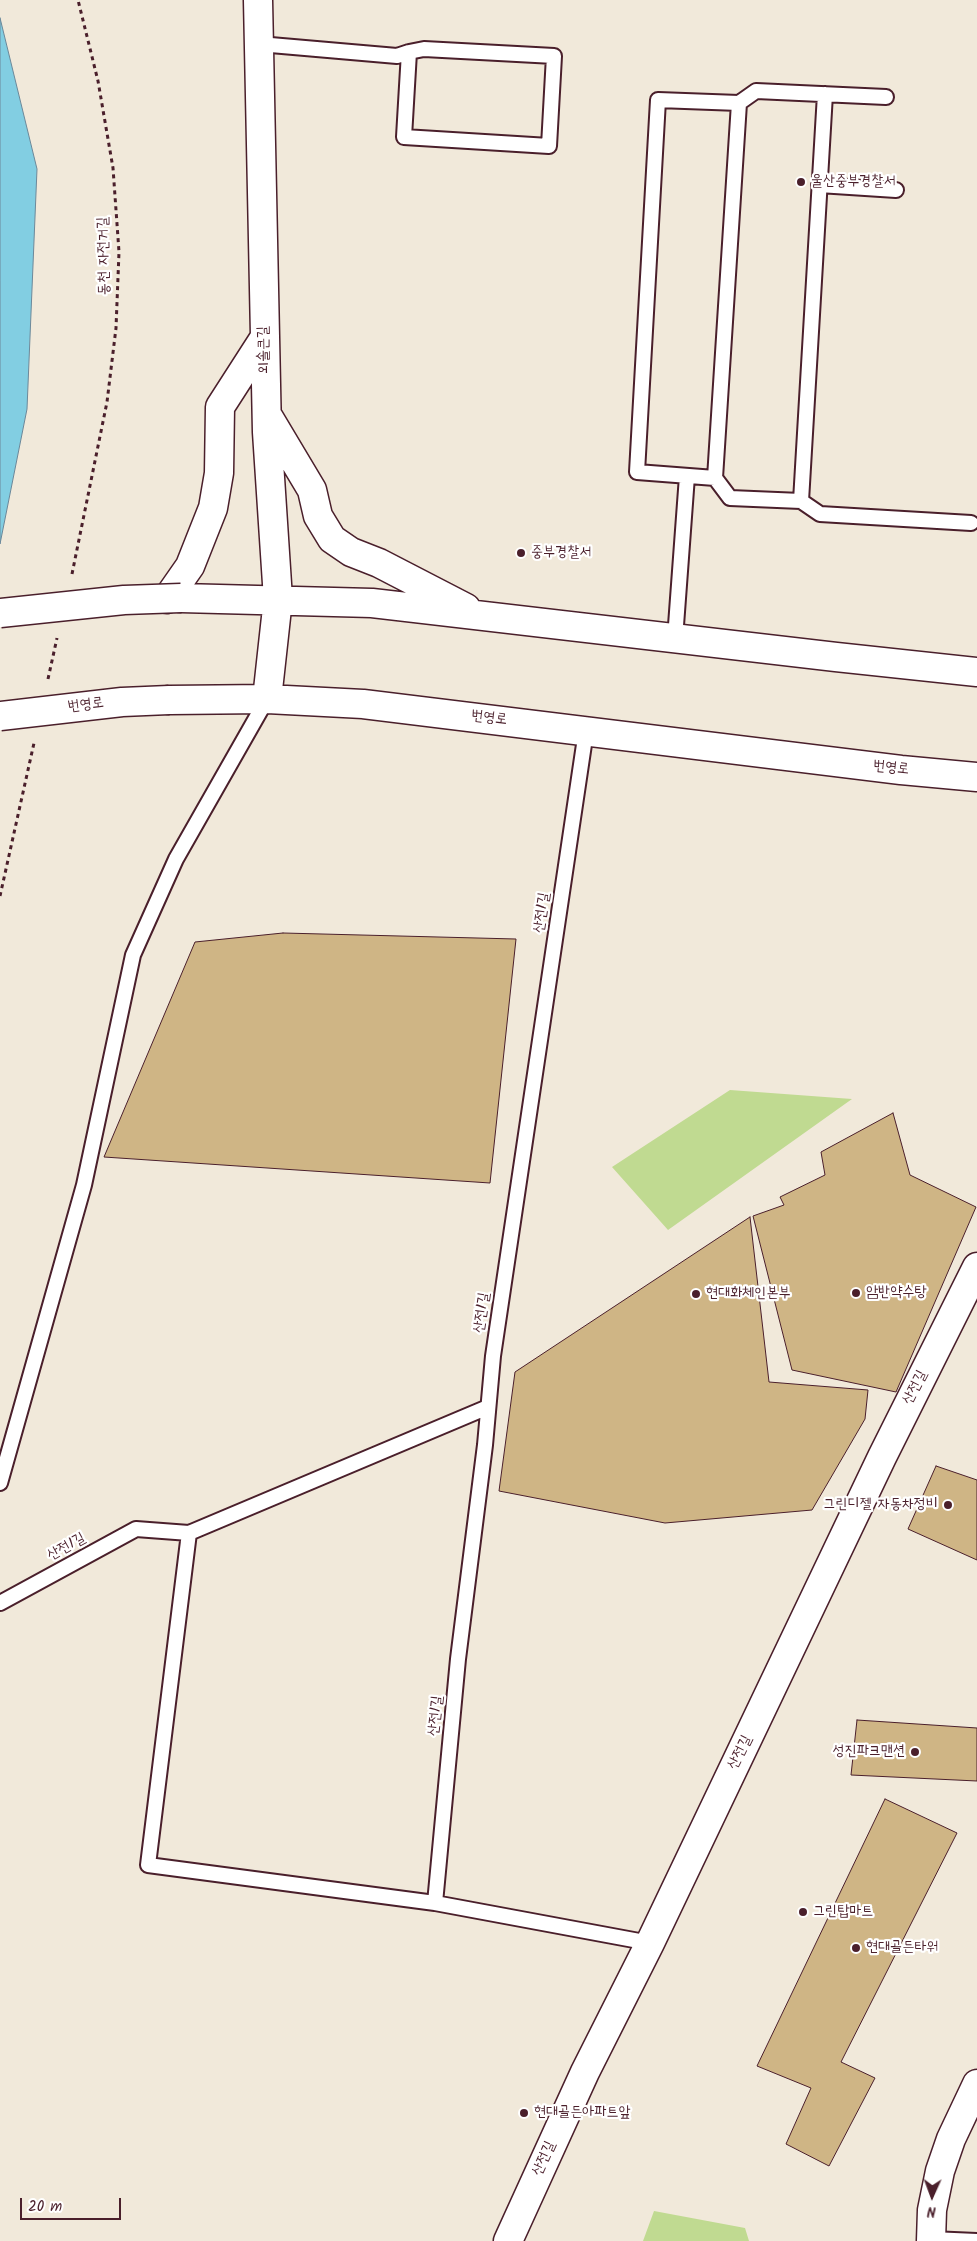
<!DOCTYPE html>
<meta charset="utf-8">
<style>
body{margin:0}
#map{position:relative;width:977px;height:2241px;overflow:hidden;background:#f1e9da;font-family:Kalam,sans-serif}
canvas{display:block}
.north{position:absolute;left:907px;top:2171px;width:50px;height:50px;-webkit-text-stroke:4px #fff;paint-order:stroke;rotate:182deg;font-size:14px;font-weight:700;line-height:20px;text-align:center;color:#4a1f2b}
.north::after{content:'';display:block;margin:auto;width:18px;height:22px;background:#4a1f2b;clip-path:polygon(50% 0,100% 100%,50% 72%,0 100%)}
.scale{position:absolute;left:20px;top:2198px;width:101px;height:22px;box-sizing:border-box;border:2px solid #4a1f2b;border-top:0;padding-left:6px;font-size:15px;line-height:18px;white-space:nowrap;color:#4a1f2b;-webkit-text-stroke:4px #fff;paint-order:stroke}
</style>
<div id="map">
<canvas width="977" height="2241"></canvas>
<div class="north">N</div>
<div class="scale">20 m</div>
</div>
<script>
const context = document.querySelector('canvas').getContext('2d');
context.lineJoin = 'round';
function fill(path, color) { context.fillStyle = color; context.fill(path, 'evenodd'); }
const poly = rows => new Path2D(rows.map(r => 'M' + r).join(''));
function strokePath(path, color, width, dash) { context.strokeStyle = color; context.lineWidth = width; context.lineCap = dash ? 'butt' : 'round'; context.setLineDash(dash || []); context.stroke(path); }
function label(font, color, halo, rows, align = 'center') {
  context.font = font + ' Kalam,"Poor Story",sans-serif'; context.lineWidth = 4.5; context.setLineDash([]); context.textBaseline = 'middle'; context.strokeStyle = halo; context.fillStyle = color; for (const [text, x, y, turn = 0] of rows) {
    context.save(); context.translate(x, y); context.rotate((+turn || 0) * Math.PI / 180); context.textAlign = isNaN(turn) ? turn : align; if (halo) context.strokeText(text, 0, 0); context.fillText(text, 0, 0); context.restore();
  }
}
const green = poly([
 [730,1090,852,1099,668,1230,612,1167],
 [654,2211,745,2228,749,2241,643,2241]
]);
const water = poly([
 [0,18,37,169,27,409,0,544,0,18]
]);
const building = poly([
 [283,933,516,939,490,1183,104,1157,195,942,283,933],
 [893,1113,910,1175,976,1207,896,1392,792,1370,753,1216,784,1205,780,1197,825,1175,821,1152,893,1113],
 [750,1217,769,1382,868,1390,865,1419,812,1510,665,1523,499,1491,515,1372,750,1217],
 [936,1466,977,1480,977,1560,908,1529,936,1466],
 [857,1720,977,1728,977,1781,851,1775,857,1720],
 [885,1799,957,1833,841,2062,875,2078,829,2166,786,2144,811,2088,757,2066,885,1799]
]);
const path = poly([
 [72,574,107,402,116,328,119,252,113,168,98,81,78,0],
 [48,679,57,638],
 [0,896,34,743]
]);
const lane = poly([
 [259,44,397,56,409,52,424,49,554,56,549,146,404,137,409,52],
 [739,103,715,478,637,472,658,100,739,103,756,91,886,97],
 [819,185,896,190],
 [715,478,730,498,801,501,825,94],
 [801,501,820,514,971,523],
 [675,639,687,476],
 [0,1483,84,1185,133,955,176,859,267,699],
 [189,1533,488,1407],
 [0,1603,136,1529,189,1533,148,1865,435,1903,650,1943],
 [435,1903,458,1659,485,1445,493,1356,586,731],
 [931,2239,977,2241]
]);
const street = poly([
 [931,2241,932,2210,940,2171,951,2139,977,2084]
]);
const secondary = poly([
 [258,0,267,432,278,599,267,699],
 [269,418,312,490,318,516,332,539,351,552,379,563,466,608],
 [181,598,372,603,836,657,977,672],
 [167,599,190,566,213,508,219,473,220,407,265,337],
 [169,700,267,699,363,704,901,770,977,777],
 [508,2241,585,2072,650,1943,882,1457,977,1267]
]);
const secondaryBridge = poly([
 [0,613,124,600,181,598],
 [0,716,122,702,169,700]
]);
const markers = [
 [801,182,5,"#4a1f2b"],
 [521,553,5,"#4a1f2b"],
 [856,1293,5,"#4a1f2b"],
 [696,1294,5,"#4a1f2b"],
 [948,1505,5,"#4a1f2b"],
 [915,1752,5,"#4a1f2b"],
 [803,1912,5,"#4a1f2b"],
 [856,1948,5,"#4a1f2b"],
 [524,2113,5,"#4a1f2b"]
];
const poiNames = [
 ["울산중부경찰서",811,182],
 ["중부경찰서",531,553],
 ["암반약수탕",866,1293],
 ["현대화체인본부",706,1294],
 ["그린디젤 자동차정비",938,1505,"right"],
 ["성진파크맨션",905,1752,"right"],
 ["그린탑마트",813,1912],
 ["현대골든타워",866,1948],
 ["현대골든아파트앞",534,2113]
];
const streetNames = [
 ["동천 자전거길",105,256,-91],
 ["외솔큰길",265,350,-91],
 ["번영로",86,706,-7],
 ["번영로",489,719,7],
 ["번영로",891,769,6],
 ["산전1길",543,913,-82],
 ["산전1길",483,1313,-82],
 ["산전길",916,1388,-63],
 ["산전1길",67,1548,-29],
 ["산전1길",437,1716,-84],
 ["산전길",741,1753,-64],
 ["산전길",545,2159,-66]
];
fill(green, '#c0da91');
fill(water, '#82cee2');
strokePath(water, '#6c8899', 1);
fill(building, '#cfb585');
strokePath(building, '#4a1f2b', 1);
strokePath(lane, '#4a1f2b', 18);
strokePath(street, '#4a1f2b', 31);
strokePath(secondary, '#4a1f2b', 31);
strokePath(path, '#4a1f2b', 3, [4, 4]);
strokePath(lane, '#fff', 14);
strokePath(street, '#fff', 28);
strokePath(secondary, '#fff', 28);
strokePath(secondaryBridge, '#4a1f2b', 31, []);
strokePath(secondaryBridge, '#fff', 28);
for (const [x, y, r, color] of markers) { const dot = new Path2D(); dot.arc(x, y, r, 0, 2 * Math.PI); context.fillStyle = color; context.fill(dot); strokePath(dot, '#fff', 2); }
label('15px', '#4a1f2b', '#fff', poiNames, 'left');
label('15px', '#4a1f2b', '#fff', streetNames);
</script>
